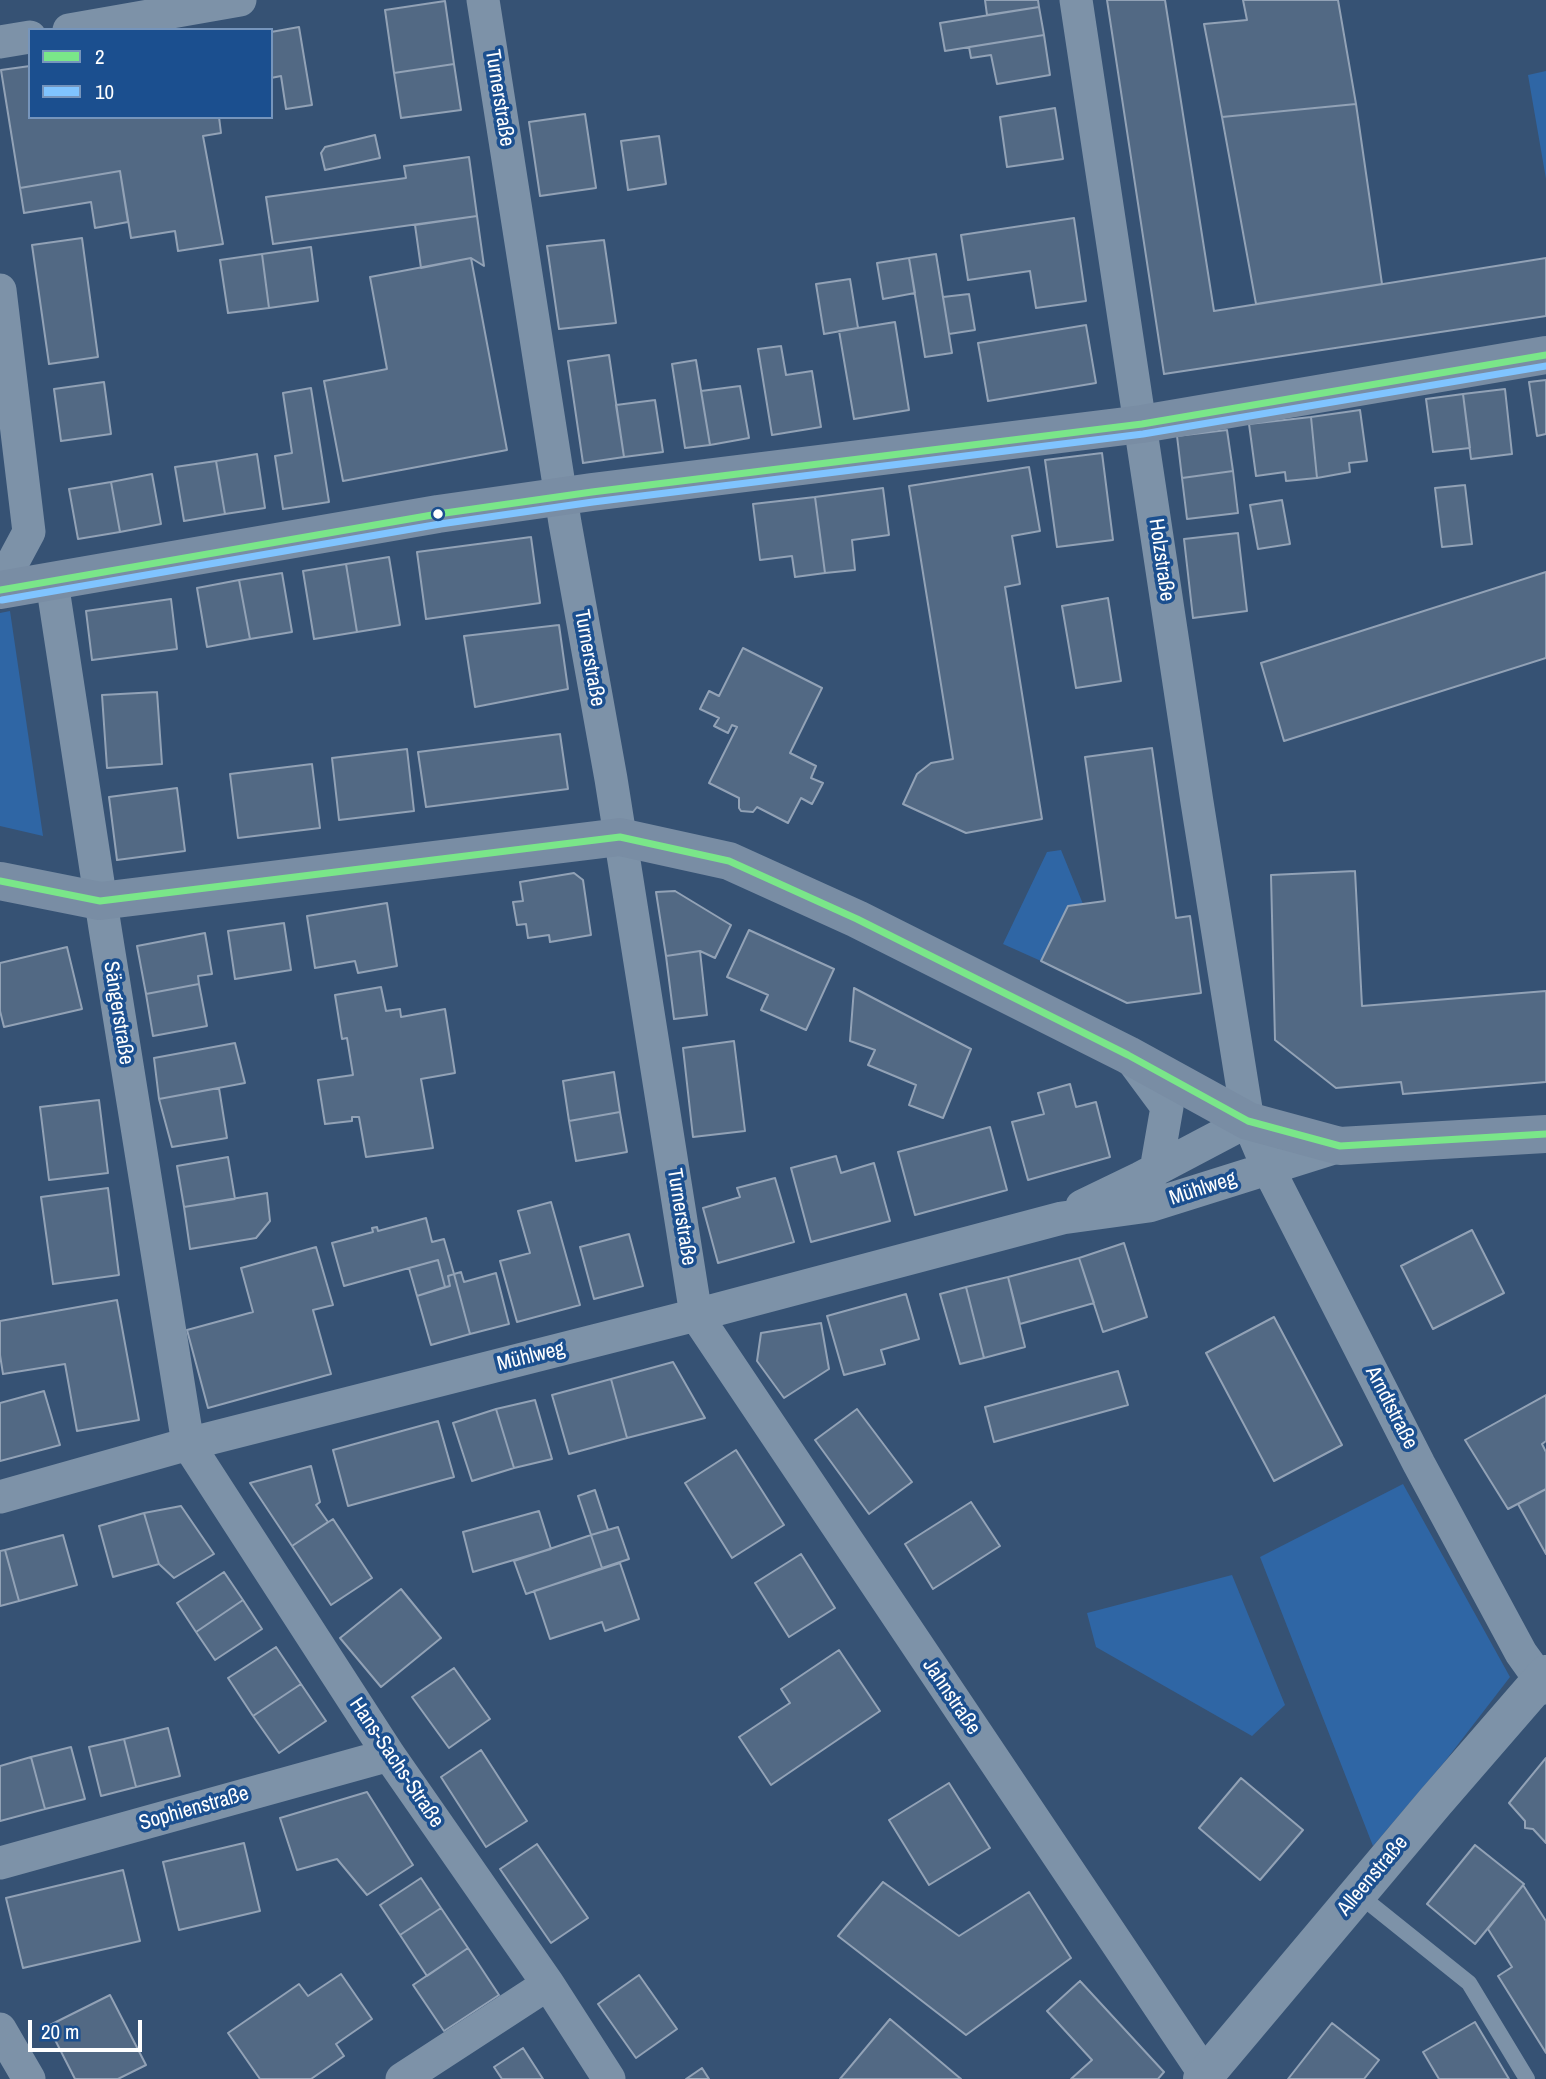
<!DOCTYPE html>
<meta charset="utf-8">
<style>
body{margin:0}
#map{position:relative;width:1546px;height:2079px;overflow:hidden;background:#365274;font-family:"Archivo Narrow",sans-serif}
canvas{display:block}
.legend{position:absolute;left:28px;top:28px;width:245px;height:91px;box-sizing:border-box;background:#1b4f8f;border:2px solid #7695bc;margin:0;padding:9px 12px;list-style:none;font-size:21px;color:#fff}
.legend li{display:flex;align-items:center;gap:14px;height:35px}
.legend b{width:35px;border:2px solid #7695bc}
.scale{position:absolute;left:28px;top:2020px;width:114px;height:32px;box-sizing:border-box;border:4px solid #fff;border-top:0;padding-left:9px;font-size:21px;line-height:24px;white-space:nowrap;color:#fff;-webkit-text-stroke:5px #1b4f8f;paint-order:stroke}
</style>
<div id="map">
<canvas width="1546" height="2079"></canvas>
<ul class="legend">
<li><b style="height:9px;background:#7ae689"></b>2</li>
<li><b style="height:9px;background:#80c4ff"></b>10</li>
</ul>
<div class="scale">20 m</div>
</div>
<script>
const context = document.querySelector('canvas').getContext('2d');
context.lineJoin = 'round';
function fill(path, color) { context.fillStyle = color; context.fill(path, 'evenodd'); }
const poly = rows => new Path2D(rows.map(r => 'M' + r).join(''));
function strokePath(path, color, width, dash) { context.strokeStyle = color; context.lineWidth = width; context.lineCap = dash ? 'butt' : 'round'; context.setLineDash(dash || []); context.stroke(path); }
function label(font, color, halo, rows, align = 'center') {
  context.font = font + ' "Archivo Narrow",sans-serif'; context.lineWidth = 7; context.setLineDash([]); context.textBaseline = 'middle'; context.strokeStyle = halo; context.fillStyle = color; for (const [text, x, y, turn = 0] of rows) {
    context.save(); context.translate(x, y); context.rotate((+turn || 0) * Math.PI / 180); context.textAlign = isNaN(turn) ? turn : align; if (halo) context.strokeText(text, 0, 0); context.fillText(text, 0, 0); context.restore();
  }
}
const green = poly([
 [1546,71,1546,179,1528,75],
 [10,611,43,836,0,826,0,613],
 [1061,850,1083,904,1068,906,1041,961,1003,944,1047,852],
 [1403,1484,1510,1677,1446,1760,1373,1846,1260,1557],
 [1232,1575,1285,1705,1252,1736,1096,1647,1087,1613]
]);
const building = poly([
 [985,0,1038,0,1039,7,987,15,985,0],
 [1107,0,1165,0,1214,311,1546,258,1546,316,1164,374,1107,0],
 [1243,0,1338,0,1356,104,1222,117,1204,24,1247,20,1243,0],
 [445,1,454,64,394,73,385,10,445,1],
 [1039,7,1044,35,945,51,940,23,1039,7],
 [299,27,312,105,286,109,281,76,271,78,271,32,299,27],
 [1044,35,1050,75,997,84,991,55,971,58,969,47,1044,35],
 [454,64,461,110,401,118,394,73,454,64],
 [30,66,30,117,219,117,221,133,203,136,223,244,178,251,175,231,131,238,120,171,20,188,1,70,30,66],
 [1356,104,1382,284,1256,304,1222,117,1356,104],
 [1055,108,1063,159,1007,167,1000,117,1055,108],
 [585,114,596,188,540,196,529,122,585,114],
 [375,135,380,158,325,170,321,153,325,147,375,135],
 [659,136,666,184,628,190,621,141,659,136],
 [469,157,477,216,273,244,266,197,406,178,404,166,469,157],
 [120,171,128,222,95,228,91,202,24,213,20,188,120,171],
 [477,216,484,266,471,258,421,268,415,225,477,216],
 [1074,218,1086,301,1036,308,1030,271,968,280,961,235,1074,218],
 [82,238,98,357,49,364,32,245,82,238],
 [604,240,616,323,559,329,547,246,604,240],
 [311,247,318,301,269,308,262,254,311,247],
 [262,254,269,308,228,313,220,260,262,254],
 [936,254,952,353,925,357,909,258,936,254],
 [471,258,507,450,343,481,324,381,387,369,370,277,471,258],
 [909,258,915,293,883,299,877,263,909,258],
 [850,279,858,328,824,334,816,284,850,279],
 [969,294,975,330,949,334,943,297,969,294],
 [895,322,909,410,854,419,839,331,895,322],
 [1086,325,1096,383,988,401,978,343,1086,325],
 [781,346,786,375,812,371,821,427,772,435,758,349,781,346],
 [609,355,624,457,583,463,568,361,609,355],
 [696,360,710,445,685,448,672,364,696,360],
 [1546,380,1546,434,1537,436,1529,382,1546,380],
 [104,382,111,434,61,441,54,389,104,382],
 [740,386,749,438,710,445,701,391,740,386],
 [311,388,329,502,283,509,275,456,292,453,283,393,311,388],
 [1505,389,1512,454,1471,459,1463,394,1505,389],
 [1463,394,1470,448,1433,452,1426,399,1463,394],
 [655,400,663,452,624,457,616,405,655,400],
 [1360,410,1367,461,1349,463,1350,472,1317,478,1311,417,1360,410],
 [1311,417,1317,478,1286,481,1285,472,1256,476,1249,424,1311,417],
 [1227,430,1233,471,1182,478,1177,436,1227,430],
 [1102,453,1113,540,1057,547,1045,460,1102,453],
 [257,454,265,508,225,514,216,461,257,454],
 [216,461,225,514,184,521,175,467,216,461],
 [1029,467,1040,531,1012,536,1020,584,1005,587,1042,819,966,833,903,804,917,774,931,763,953,759,909,486,1029,467],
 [1233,471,1238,513,1187,519,1182,478,1233,471],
 [152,474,161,524,120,532,111,482,152,474],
 [111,482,120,532,78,539,69,489,111,482],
 [1465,485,1472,544,1442,547,1435,488,1465,485],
 [883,488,889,535,852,540,855,570,825,573,815,497,883,488],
 [815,497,825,573,795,577,792,556,760,560,753,504,815,497],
 [1282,500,1290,544,1258,549,1250,505,1282,500],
 [1238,533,1247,611,1193,618,1184,539,1238,533],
 [531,537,540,603,426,619,417,552,531,537],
 [389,557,400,625,357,632,346,564,389,557],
 [346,564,357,632,314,639,303,571,346,564],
 [1546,572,1546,658,1284,741,1261,663,1546,572],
 [282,573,292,632,250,639,239,580,282,573],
 [239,580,250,639,207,647,197,588,239,580],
 [1108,598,1121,681,1076,688,1062,606,1108,598],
 [171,599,177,649,92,660,86,611,171,599],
 [559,625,568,689,475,707,464,636,559,625],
 [743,648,822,688,790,753,816,766,811,778,823,783,812,804,801,798,788,823,757,807,753,812,741,811,739,808,739,798,709,783,737,727,732,725,728,733,714,726,719,718,700,709,709,691,719,696,743,648],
 [157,692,162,764,107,768,102,695,157,692],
 [560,734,568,789,426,807,418,752,560,734],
 [1152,748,1176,918,1190,916,1201,993,1127,1003,1041,961,1068,906,1105,901,1085,757,1152,748],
 [407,749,414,811,339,820,332,758,407,749],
 [312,764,320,828,238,838,230,774,312,764],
 [177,788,185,851,117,860,109,797,177,788],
 [1355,871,1362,1006,1546,991,1546,1082,1403,1094,1401,1082,1336,1088,1275,1040,1271,875,1355,871],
 [574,873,583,880,591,935,550,942,549,935,528,938,526,924,517,925,513,902,523,901,520,882,574,873],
 [675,891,731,925,715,958,700,951,666,956,656,892,675,891],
 [387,903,397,966,358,973,355,961,315,968,307,916,387,903],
 [284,923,291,970,235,979,228,931,284,923],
 [749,930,834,969,806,1030,761,1010,768,995,727,977,749,930],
 [205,933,212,974,198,976,199,984,146,994,137,946,205,933],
 [67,947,82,1009,4,1027,0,1011,0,963,67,947],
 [700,951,707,1015,674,1019,666,956,700,951],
 [199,984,207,1026,153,1036,146,994,199,984],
 [381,987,386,1011,400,1009,401,1017,445,1009,455,1073,421,1079,433,1148,366,1157,359,1117,352,1117,352,1121,325,1124,318,1080,353,1075,347,1038,342,1039,335,995,381,987],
 [854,988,971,1049,943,1118,909,1105,916,1085,868,1065,875,1050,850,1041,854,988],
 [734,1041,745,1131,693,1137,683,1048,734,1041],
 [235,1043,245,1083,159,1099,154,1058,235,1043],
 [614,1072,620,1112,569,1121,563,1081,614,1072],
 [1070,1084,1076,1107,1096,1102,1110,1157,1028,1180,1012,1122,1044,1114,1038,1093,1070,1084],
 [219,1088,227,1138,172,1147,159,1099,219,1088],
 [99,1100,108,1173,49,1180,40,1107,99,1100],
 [620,1112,627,1152,576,1161,569,1121,620,1112],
 [990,1127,1007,1190,915,1215,898,1152,990,1127],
 [836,1156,841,1173,874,1163,890,1221,811,1242,791,1168,836,1156],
 [228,1157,235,1199,184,1207,177,1166,228,1157],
 [775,1178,794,1242,718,1263,703,1208,740,1197,737,1188,775,1178],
 [108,1188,119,1275,53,1284,41,1197,108,1188],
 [267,1193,270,1221,256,1238,190,1249,184,1207,267,1193],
 [551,1202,580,1305,517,1322,500,1261,530,1253,518,1211,551,1202],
 [426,1218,432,1242,444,1239,454,1274,448,1276,450,1286,445,1287,438,1260,344,1286,332,1243,373,1232,372,1228,377,1227,378,1231,426,1218],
 [1472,1230,1504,1293,1433,1329,1401,1266,1472,1230],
 [629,1234,643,1286,594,1299,580,1247,629,1234],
 [1124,1243,1147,1317,1103,1332,1079,1258,1124,1243],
 [316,1247,333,1305,313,1310,331,1374,208,1408,187,1330,253,1312,241,1268,316,1247],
 [1079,1258,1094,1303,1020,1324,1008,1277,1079,1258],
 [438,1260,445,1287,417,1296,409,1268,438,1260],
 [461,1272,464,1282,496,1273,509,1324,470,1334,454,1274,461,1272],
 [454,1274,470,1334,431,1345,417,1296,450,1286,448,1276,454,1274],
 [1008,1277,1025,1347,984,1358,966,1287,1008,1277],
 [966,1287,984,1358,960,1364,940,1294,966,1287],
 [906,1294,919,1339,881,1350,885,1364,844,1375,827,1316,906,1294],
 [117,1300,139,1420,77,1431,65,1364,3,1374,0,1355,0,1321,117,1300],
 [1274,1317,1342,1445,1274,1481,1206,1353,1274,1317],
 [821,1323,829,1369,784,1398,757,1361,761,1333,821,1323],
 [673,1362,705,1418,627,1438,611,1379,673,1362],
 [1118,1371,1128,1405,994,1442,985,1407,1118,1371],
 [611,1379,627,1438,569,1454,552,1395,611,1379],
 [44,1391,60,1445,0,1461,0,1403,44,1391],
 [1546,1395,1546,1441,1542,1444,1546,1452,1546,1489,1508,1509,1465,1440,1546,1395],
 [535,1400,552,1459,514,1468,496,1409,535,1400],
 [496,1409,514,1468,472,1481,453,1423,496,1409],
 [857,1409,912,1482,869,1514,815,1440,857,1409],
 [438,1421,454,1477,348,1506,333,1450,438,1421],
 [736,1450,784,1525,732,1558,685,1483,736,1450],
 [311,1466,320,1502,316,1505,328,1522,292,1546,250,1483,311,1466],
 [1546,1489,1546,1554,1518,1504,1546,1489],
 [595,1490,608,1530,591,1535,578,1496,595,1490],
 [971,1502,1000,1546,933,1589,905,1544,971,1502],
 [181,1506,214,1554,174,1578,159,1564,144,1513,181,1506],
 [539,1511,551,1549,473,1572,463,1532,539,1511],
 [144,1513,159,1564,113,1577,99,1526,144,1513],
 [333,1519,372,1578,331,1605,292,1546,333,1519],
 [618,1527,629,1559,602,1568,591,1535,618,1527],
 [63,1535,77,1585,19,1601,5,1550,63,1535],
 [591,1535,602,1568,526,1594,514,1561,591,1535],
 [5,1550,19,1601,0,1606,0,1551,5,1550],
 [801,1554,835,1608,789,1637,755,1583,801,1554],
 [620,1563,639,1619,605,1631,602,1622,550,1639,534,1591,620,1563],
 [224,1572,243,1600,196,1632,177,1603,224,1572],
 [401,1589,441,1638,381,1687,340,1638,401,1589],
 [243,1600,262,1629,215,1660,196,1632,243,1600],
 [276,1647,301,1684,253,1716,228,1678,276,1647],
 [839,1650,880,1711,771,1785,739,1737,790,1703,781,1689,839,1650],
 [454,1668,490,1719,449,1748,412,1697,454,1668],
 [301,1684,326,1721,279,1753,253,1716,301,1684],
 [168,1728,180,1776,136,1787,124,1739,168,1728],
 [124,1739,136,1787,101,1796,89,1747,124,1739],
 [71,1747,85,1799,45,1809,31,1757,71,1747],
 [481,1750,527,1821,486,1847,441,1777,481,1750],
 [31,1757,45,1809,0,1821,0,1766,31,1757],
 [1546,1758,1546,1843,1533,1829,1525,1828,1525,1821,1509,1803,1546,1758],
 [1241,1778,1303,1830,1260,1880,1199,1828,1241,1778],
 [949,1783,990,1848,929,1885,889,1820,949,1783],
 [367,1792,413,1865,367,1895,337,1859,297,1870,280,1818,367,1792],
 [244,1843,260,1911,179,1930,163,1862,244,1843],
 [537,1844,588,1918,551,1943,500,1869,537,1844],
 [1475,1845,1524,1884,1475,1944,1427,1904,1475,1845],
 [123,1870,140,1941,23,1968,6,1898,123,1870],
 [421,1878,441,1908,400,1935,380,1905,421,1878],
 [883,1882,959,1936,1029,1892,1071,1958,966,2035,838,1936,883,1882],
 [1523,1885,1546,1921,1546,2053,1498,1976,1512,1967,1488,1929,1523,1885],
 [441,1908,468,1948,427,1976,400,1935,441,1908],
 [468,1948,499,1995,444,2031,413,1985,468,1948],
 [341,1974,372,2019,336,2044,344,2056,311,2079,260,2079,228,2033,299,1984,308,1996,341,1974],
 [639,1975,677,2029,636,2058,598,2004,639,1975],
 [1080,1981,1164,2072,1158,2079,1071,2079,1092,2060,1047,2011,1080,1981],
 [110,1995,146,2065,118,2079,75,2079,48,2026,110,1995],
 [890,2019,961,2079,840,2079,890,2019],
 [1475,2022,1509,2079,1439,2079,1423,2052,1475,2022],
 [1332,2023,1379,2060,1364,2079,1288,2079,1332,2023],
 [523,2048,543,2079,502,2079,494,2067,523,2048],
 [702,2068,709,2079,686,2079,702,2068]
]);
const service = poly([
 [1358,1894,1469,1983,1527,2079]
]);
const minor = poly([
 [483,0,565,523,611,779,696,1315,1208,2079],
 [1076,0,1197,802,1248,1121,1268,1168,1419,1464,1521,1653,1546,1688],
 [69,30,240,0],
 [0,42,30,37],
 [0,290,29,532,0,586],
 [52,582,105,928,188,1444,389,1755,548,1984,609,2079],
 [1130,1057,1167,1107,1156,1170],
 [1082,1206,1140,1178,1248,1121],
 [0,1497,188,1444,696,1315,1062,1218,1149,1206,1340,1146],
 [0,1863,389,1755],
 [0,2029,29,2079],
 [402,2079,548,1984]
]);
const tertiary = poly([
 [1202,2079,1435,1802,1546,1674]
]);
const secondary = poly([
 [0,590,438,514,592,492,1142,424,1546,355],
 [0,881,100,901,620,837,729,861,857,919,1128,1055,1248,1121,1340,1146,1546,1134]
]);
const bus1 = poly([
 [0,590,438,514,592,492,1142,424,1546,355],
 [0,881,100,901,620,837,729,861,857,919,1128,1055,1248,1121,1340,1146,1546,1134]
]);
const bus2 = poly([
 [2,600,440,524,593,502,1143,434,1546,366]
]);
const markers = [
 [438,514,6,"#fff"]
];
const streetNames = [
 ["Turnerstraße",499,98,81],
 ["Holzstraße",1161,560,82],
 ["Turnerstraße",589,658,80],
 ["Sängerstraße",118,1013,81],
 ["Mühlweg",1203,1189,-18],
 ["Turnerstraße",681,1217,81],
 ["Mühlweg",531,1357,-14],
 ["Arndtstraße",1391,1408,63],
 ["Jahnstraße",951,1697,56],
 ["Hans-Sachs-Straße",396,1763,56],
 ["Sophienstraße",194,1809,-16],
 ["Alleenstraße",1373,1876,-50]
];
fill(green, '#2f66a5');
fill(building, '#526984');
strokePath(building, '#92a2b6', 2);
strokePath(service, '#7d92a8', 16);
strokePath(minor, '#7d92a8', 33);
strokePath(tertiary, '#7d92a8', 38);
strokePath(secondary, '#798da4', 38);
strokePath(bus1, '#7ae689', 7);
strokePath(bus2, '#80c4ff', 7);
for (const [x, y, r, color] of markers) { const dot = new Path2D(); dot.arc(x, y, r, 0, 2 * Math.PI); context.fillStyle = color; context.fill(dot); strokePath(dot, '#1b4f8f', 2.5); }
label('21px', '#fff', '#1b4f8f', streetNames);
</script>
